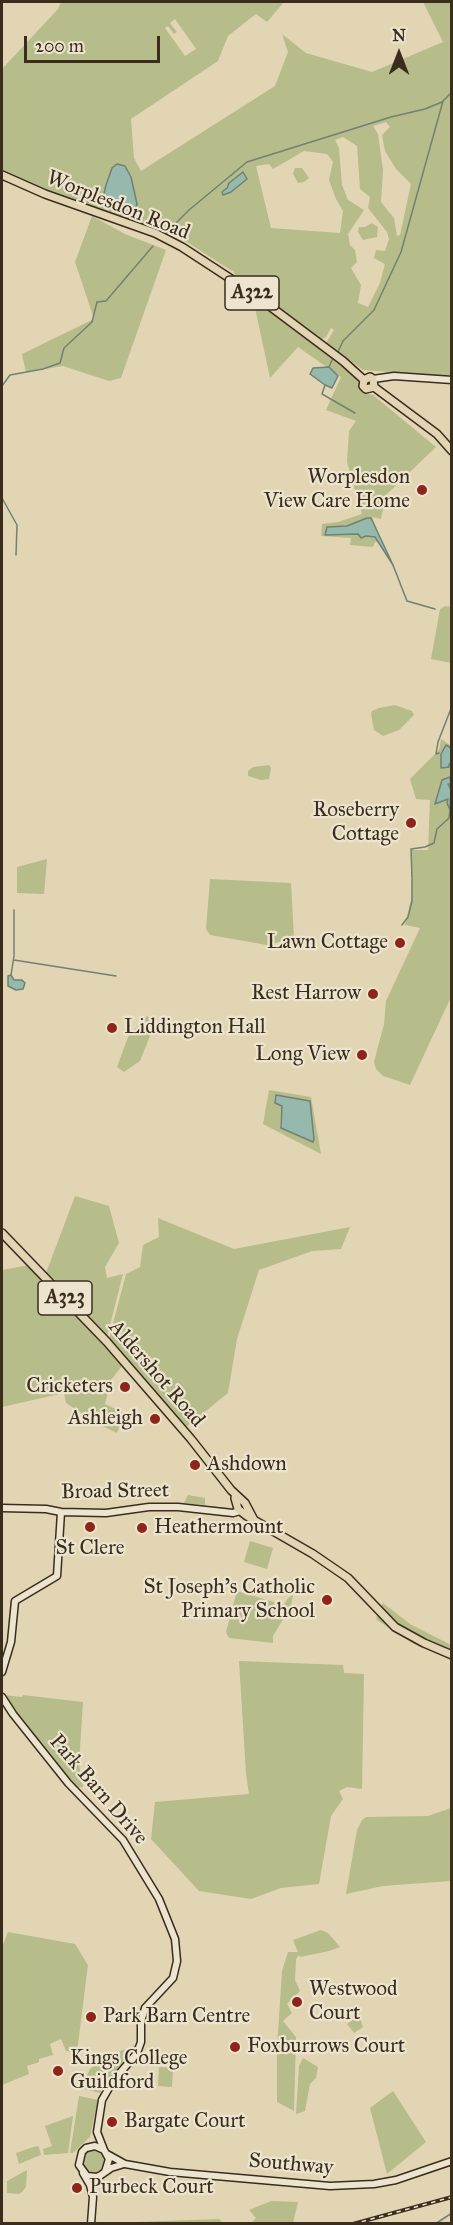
<!DOCTYPE html>
<style>
body{margin:0}
#map{position:relative;width:453px;height:2225px;overflow:hidden;background:#e2d5b4;font-family:"IM FELL Great Primer",serif}
canvas{display:block}
.frame{position:absolute;inset:0;border:3px solid #3b2d1e;pointer-events:none}
.north{position:absolute;left:369px;top:24px;width:60px;height:60px;-webkit-text-stroke:4px #ece4ce;paint-order:stroke;rotate:0deg;font-size:16px;font-weight:700;line-height:24px;text-align:center;color:#3b2d1e}
.north::after{content:'';display:block;margin:auto;width:21px;height:27px;background:#3b2d1e;clip-path:polygon(50% 0,100% 100%,50% 72%,0 100%)}
.scale{position:absolute;left:24px;top:36px;width:136px;height:27px;box-sizing:border-box;border:3px solid #3b2d1e;border-top:0;padding-left:8px;font-size:18px;line-height:21px;white-space:nowrap;color:#3b2d1e;-webkit-text-stroke:4px #ece4ce;paint-order:stroke}
</style>
<div id="map">
<canvas width="453" height="2225"></canvas>
<div class="frame"></div>
<div class="north">N</div>
<div class="scale">200 m</div>
</div>
<script>
const context = document.querySelector('canvas').getContext('2d');
context.lineJoin = 'round';
function fill(path, color) { context.fillStyle = color; context.fill(path, 'evenodd'); }
const poly = rows => new Path2D(rows.map(r => 'M' + r).join(''));
function strokePath(path, color, width, dash) { context.strokeStyle = color; context.lineWidth = width; context.lineCap = dash ? 'butt' : 'round'; context.setLineDash(dash || []); context.stroke(path); }
function label(font, color, halo, rows, align = 'center') {
  context.font = font + ' "IM FELL Great Primer",serif'; context.lineWidth = 4.5; context.setLineDash([]); context.textBaseline = 'middle'; context.strokeStyle = halo; context.fillStyle = color; for (const [text, x, y, turn = 0] of rows) {
    context.save(); context.translate(x, y); context.rotate((+turn || 0) * Math.PI / 180); context.textAlign = isNaN(turn) ? turn : align; if (halo) context.strokeText(text, 0, 0); context.fillText(text, 0, 0); context.restore();
  }
}
const green = poly([
 [61,2,284,2,267,22,256,14,228,36,218,61,131,119,134,158,141,171,275,86,288,52,282,34,306,53,372,72,443,42,423,2,451,2,451,377,363,370,326,343,334,330,331,328,326,337,320,340,260,297,235,275,233,270,232,271,179,237,29,184,2,172,2,69,58,9],
 [175,19,196,49,185,56,165,28,168,26,174,34,177,32,170,23],
 [386,122,390,127,382,135,385,151,396,169,411,184,400,235,397,236,394,218,381,202,383,170,378,134,373,126],
 [343,137,357,146,360,189,370,197,368,208,387,232,389,239,385,251,376,250,374,258,385,264,380,283,368,307,358,303,361,285,351,268,357,262,355,250,350,245,348,234,364,210,348,200,342,185,339,148,335,140],
 [304,151,327,154,333,162,329,180,336,199,343,211,340,233,271,228,256,166,269,164,273,169],
 [295,168,302,168,309,178,304,182,298,183,293,174],
 [92,216,125,234,166,250,121,378,109,381,63,366,26,372,22,354,94,319,75,262],
 [372,223,378,227,377,237,363,240,358,232,359,227,365,227],
 [256,300,332,355,356,379,364,393,373,395,436,447,386,495,381,519,372,517,381,541,375,542,373,547,350,545,351,538,321,536,322,524,338,522,362,514,347,462,349,431,356,421,326,410,341,377,298,347,270,378,254,303],
 [445,606,451,607,451,663,431,659,440,609],
 [395,705,412,711,414,715,399,730,383,736,374,730,371,714,372,711,379,708],
 [441,739,452,746,451,997,410,1085,383,1076,376,1069,374,1062,384,1024,386,1001,420,928,405,925,412,895,411,850,428,850,430,800,416,799,410,779,439,750],
 [269,765,271,768,269,779,261,780,248,776,248,771,253,767],
 [47,859,44,894,17,893,17,867],
 [210,879,291,883,294,938,267,945,210,935,206,929],
 [147,1016,156,1021,140,1061,124,1072,117,1067,128,1037],
 [269,1090,311,1097,321,1154,263,1124],
 [310,1101,314,1139,312,1142,280,1126,282,1106],
 [75,1196,109,1206,119,1243,105,1267,107,1278,123,1274,107,1337,53,1278,46,1273],
 [158,1218,234,1249,350,1227,341,1249,312,1251,259,1270,237,1339,228,1393,186,1427,109,1339,126,1274,140,1267,143,1245,159,1237],
 [29,1265,122,1366,111,1380,105,1404,124,1413,117,1433,98,1424,66,1403,64,1393,2,1407,2,1270],
 [188,1495,205,1498,205,1505,184,1503],
 [250,1541,273,1548,267,1569,244,1562],
 [237,1591,284,1605,288,1598,293,1595,291,1606,273,1636,273,1643,229,1638,226,1632],
 [383,1603,410,1624,451,1645,451,1650,422,1638,394,1621,381,1606],
 [379,1615,451,1657,451,1660,414,1644,377,1620,376,1617],
 [239,1661,343,1665,344,1673,364,1674,362,1789,347,1787,339,1791,343,1799,331,1816,319,1884,281,1888,251,1899,199,1891,151,1839,155,1802,249,1794,246,1774],
 [3,1695,22,1697,23,1695,83,1702,79,1764,83,1787,76,1788],
 [451,1808,451,1881,383,1886,346,1894,357,1830,362,1820,366,1817,428,1816],
 [321,1930,328,1933,340,1947,329,1951,300,1957,299,1955,296,1959,295,1980,300,1991,287,2004,292,2013,283,2021,296,2037,294,2111,277,2102,277,2048,282,1971,288,1952,298,1952,293,1940],
 [8,1932,75,1944,88,1965,77,2052,66,2051,61,2039,50,2044,53,2055,39,2059,39,2062,27,2066,29,2074,2,2085,2,1947],
 [359,2015,363,2027,354,2033,347,2024],
 [136,2045,100,2093,84,2089,85,2079,90,2069,108,2056],
 [303,2058,318,2067,316,2078,310,2084,305,2111,296,2114,299,2066],
 [159,2067,173,2068,172,2087,158,2086],
 [393,2091,426,2142,387,2174,370,2108],
 [79,2096,98,2100,90,2137,73,2153,70,2153],
 [73,2116,68,2153,44,2155,43,2149,52,2146,45,2126],
 [36,2146,39,2147,41,2155,19,2164,16,2153],
 '82 2162a12 12 0 1 1 24 0a12 12 0 1 1-24 0Z',
 [27,2170,26,2187,22,2192,19,2194,7,2193,7,2181],
 [271,2201,298,2202,293,2223,251,2223,256,2218,249,2210],
 [219,2219,223,2223,137,2223,137,2222]
]);
const water = poly([
 [117,164,125,166,131,177,137,204,134,214,115,212,104,204,103,198,106,185,112,168,117,164],
 [243,172,247,179,231,192,223,195,222,192,227,188,229,183,243,172],
 [329,367,338,376,332,388,325,385,310,374,313,368,329,367],
 [367,518,371,518,393,565,375,537,366,536,361,538,358,534,325,535,327,527,347,526,367,518],
 [446,745,451,748,451,764,449,764,449,767,441,768,441,754,446,745],
 [450,777,451,784,448,784,451,790,450,810,447,803,448,799,435,804,442,780,450,777],
 [11,975,14,980,22,980,25,983,23,989,16,990,8,986,8,976,11,975],
 [276,1095,310,1101,314,1139,313,1142,281,1128,282,1106,275,1103,276,1095]
]);
const stream = poly([
 [167,232,189,210,247,162,391,117,425,109,442,102,452,92],
 [338,352,343,341,374,310,401,252,443,101],
 [329,367,333,358],
 [325,385,322,394,355,413],
 [2,386,10,375,43,369,60,363,64,348,92,322,97,302,106,301,153,246],
 [2,498,17,525,16,555],
 [393,565,407,601,435,609],
 [439,753,436,754,438,742,452,706],
 [412,878,411,849,425,847,434,843,437,829,449,818,450,810],
 [402,925,408,917,412,901,412,879],
 [14,955,14,910],
 [14,960,116,976],
 [11,975,14,956],
 [435,2224,452,2213]
]);
const secondary = poly([
 [373,379,394,376,452,380],
 [2,1508,46,1509,61,1512,106,1513,149,1507,178,1507,233,1513,240,1511],
 [2,1672,11,1642,15,1601,57,1576,61,1512],
 [2,1697,13,1714,68,1783,123,1840,159,1899,175,1939,177,1961,173,1978,145,2008,141,2022,141,2042,137,2053,113,2081,102,2100,97,2132,104,2150],
 [107,2154,125,2164,170,2172,330,2186,374,2184,396,2180,452,2161],
 [105,2172,109,2159,104,2150,95,2146,86,2148,82,2152,79,2165,87,2176,97,2177,101,2175,111,2168,124,2164],
 [83,2173,90,2185,93,2197,91,2224]
]);
const primary = poly([
 [2,175,45,194,155,233,182,247,251,292,343,361,364,380],
 [364,380,370,377,373,379,374,387],
 [364,380,363,386,366,389,374,387],
 [374,387,437,434,452,451],
 [2,1233,107,1342,191,1439,231,1490,245,1503,254,1520],
 [235,1498,238,1509,247,1516,313,1554,348,1578,395,1627,424,1643,452,1655]
]);
const rail = poly([
 [353,2224,452,2197]
]);
const markers = [
 [422,490,6,"#8f2418"],
 [411,823,6,"#8f2418"],
 [400,943,6,"#8f2418"],
 [373,994,6,"#8f2418"],
 [112,1028,6,"#8f2418"],
 [362,1055,6,"#8f2418"],
 [125,1387,6,"#8f2418"],
 [155,1419,6,"#8f2418"],
 [195,1465,6,"#8f2418"],
 [90,1527,6,"#8f2418"],
 [142,1528,6,"#8f2418"],
 [327,1600,6,"#8f2418"],
 [297,2002,6,"#8f2418"],
 [91,2017,6,"#8f2418"],
 [235,2047,6,"#8f2418"],
 [58,2071,6,"#8f2418"],
 [112,2122,6,"#8f2418"],
 [77,2188,6,"#8f2418"]
];
const shields = [
 [252,293,54],
 [65,1298,54]
];
const shieldNames = [
 ["A322",252,293],
 ["A323",65,1298]
];
const streetNames = [
 ["Worplesdon Road",118,206,22],
 ["Aldershot Road",156,1374,49],
 ["Broad Street",115,1492,-1],
 ["Park Barn Drive",98,1790,49],
 ["Southway",291,2165,5]
];
const poiNames = [
 ["Worplesdon",410,478,"right"],
 ["View Care Home",410,502,"right"],
 ["Roseberry",399,811,"right"],
 ["Cottage",399,835,"right"],
 ["Lawn Cottage",388,943,"right"],
 ["Rest Harrow",361,994,"right"],
 ["Liddington Hall",124,1028],
 ["Long View",350,1055,"right"],
 ["Cricketers",113,1387,"right"],
 ["Ashleigh",143,1419,"right"],
 ["Ashdown",207,1465],
 ["Heathermount",154,1528],
 ["St Clere",90,1549,"center"],
 ["St Joseph's Catholic",315,1588,"right"],
 ["Primary School",315,1612,"right"],
 ["Westwood",309,1990],
 ["Court",309,2014],
 ["Park Barn Centre",103,2017],
 ["Foxburrows Court",247,2047],
 ["Kings College",70,2059],
 ["Guildford",70,2083],
 ["Bargate Court",124,2122],
 ["Purbeck Court",89,2188]
];
fill(green, '#b7bc8b');
fill(water, '#95b9ad');
strokePath(water, '#718174', 1.5);
strokePath(stream, '#718174', 1.5);
strokePath(secondary, '#3b2d1e', 9);
strokePath(primary, '#3b2d1e', 10);
strokePath(secondary, '#ece4ce', 6);
strokePath(primary, '#e2d5b4', 7);
strokePath(rail, '#3b2d1e', 4);
strokePath(rail, '#ece4ce', 1.5, [4.5]);
for (const [x, y, r, color] of markers) { const dot = new Path2D(); dot.arc(x, y, r, 0, 2 * Math.PI); context.fillStyle = color; context.fill(dot); strokePath(dot, '#ece4ce', 2); }
for (const [x, y, w] of shields) { const box = new Path2D(); box.roundRect(x - w / 2, y - 17, w, 34, 4.5); context.fillStyle = '#ece4ce'; context.fill(box); strokePath(box, '#3b2d1e', 1.5); }
label('bold 20px', '#3b2d1e', null, shieldNames);
label('21px', '#3b2d1e', '#ece4ce', streetNames);
label('21px', '#3b2d1e', '#ece4ce', poiNames, 'left');
</script>
